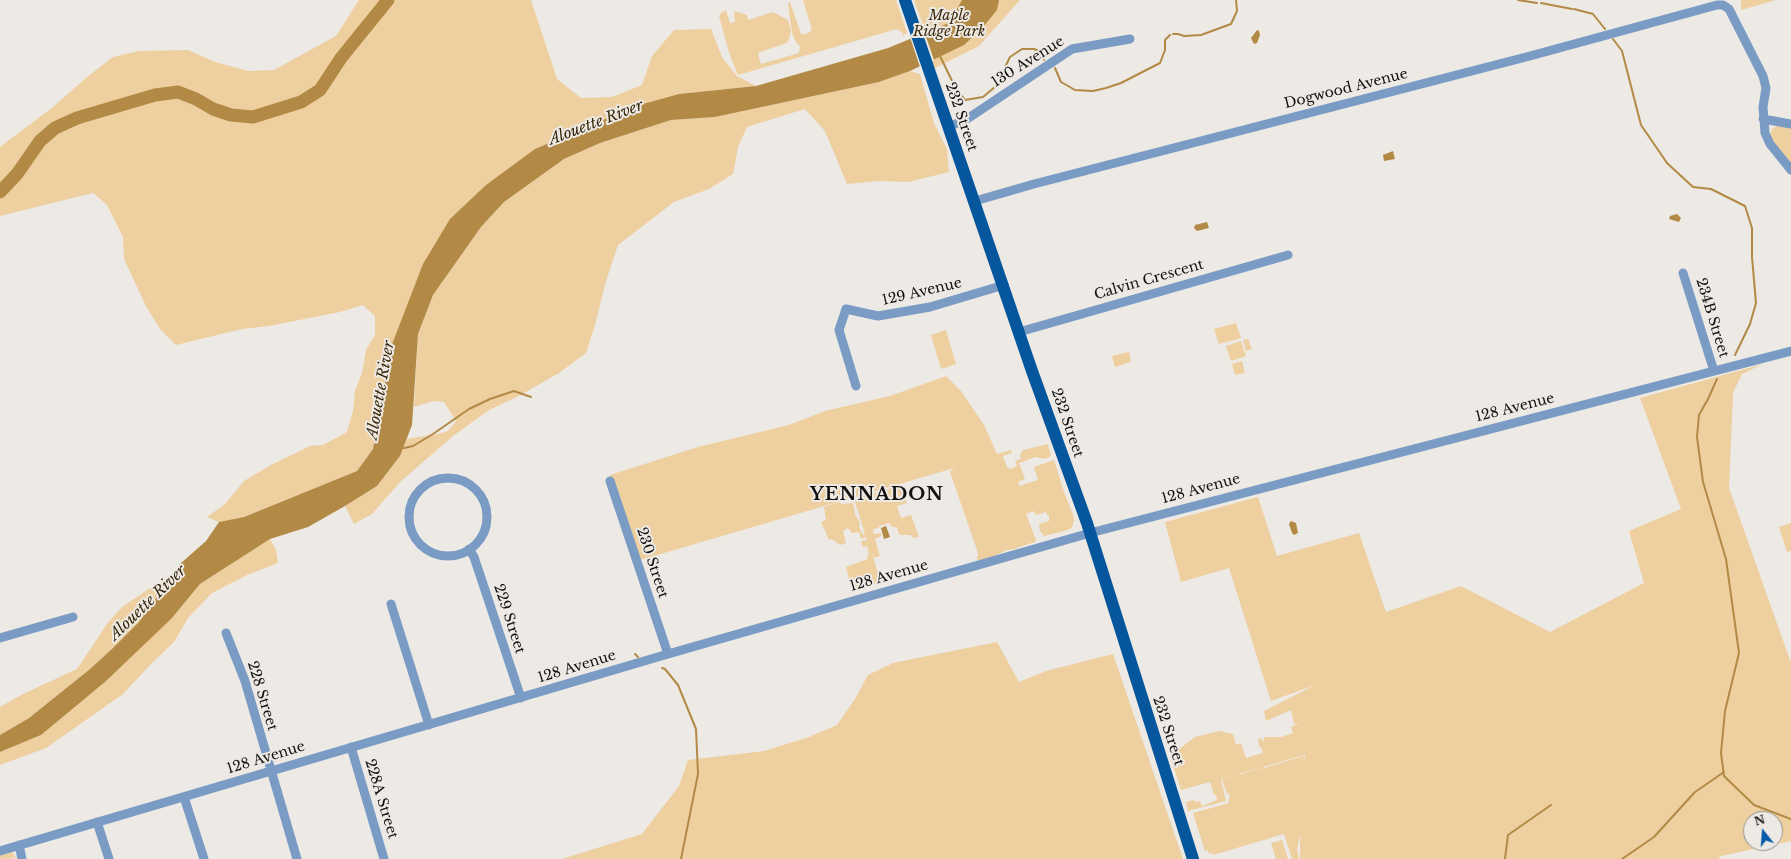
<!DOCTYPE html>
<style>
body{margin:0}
#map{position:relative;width:1791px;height:859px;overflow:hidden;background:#ede9e4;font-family:"Libre Baskerville",serif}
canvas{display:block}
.north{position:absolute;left:1743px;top:811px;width:40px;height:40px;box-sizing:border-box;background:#ede9e4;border:1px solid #96938f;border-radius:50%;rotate:343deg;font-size:11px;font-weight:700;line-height:16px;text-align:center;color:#131210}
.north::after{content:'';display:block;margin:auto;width:14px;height:18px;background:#065caa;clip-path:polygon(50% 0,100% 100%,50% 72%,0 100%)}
</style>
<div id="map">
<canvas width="1791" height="859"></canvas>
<div class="north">N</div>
</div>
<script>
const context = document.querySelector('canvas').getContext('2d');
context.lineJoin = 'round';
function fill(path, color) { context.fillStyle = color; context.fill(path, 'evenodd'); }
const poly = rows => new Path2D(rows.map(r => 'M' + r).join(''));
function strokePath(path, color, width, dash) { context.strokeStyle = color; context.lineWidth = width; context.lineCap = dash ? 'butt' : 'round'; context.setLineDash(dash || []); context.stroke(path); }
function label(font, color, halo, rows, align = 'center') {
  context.font = font + ' "Libre Baskerville",serif'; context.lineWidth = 4; context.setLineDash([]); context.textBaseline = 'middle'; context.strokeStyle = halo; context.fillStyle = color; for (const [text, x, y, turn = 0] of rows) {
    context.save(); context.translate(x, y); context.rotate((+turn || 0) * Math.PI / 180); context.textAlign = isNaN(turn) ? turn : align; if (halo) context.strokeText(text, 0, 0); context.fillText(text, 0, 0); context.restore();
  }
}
const green = poly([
 [359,0,531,0,557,79,581,98,612,97,642,85,652,56,674,30,711,29,722,57,737,76,756,86,679,94,535,149,391,347,373,449,357,471,244,517,219,522,207,517,225,504,244,481,271,465,310,446,323,445,347,432,353,411,355,391,362,373,366,350,375,335,375,316,363,305,340,312,269,326,242,329,176,345,160,329,146,306,124,259,123,237,107,205,93,193,0,216,0,147,53,107,87,77,113,57,139,51,188,50,215,62,249,71,274,70,336,36],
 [803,0,896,0,907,33,902,36,903,33,897,29,738,75,730,56,719,16,721,13,726,10,730,23,735,22,734,11,747,15,748,20,773,12,788,20,791,31,789,39,787,43,760,52,758,54,761,64,799,53,800,46,797,44,792,33,788,3,790,2,801,34,807,34,812,30],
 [914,0,1020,0,979,46,931,70,927,61,935,58],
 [1741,0,1776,0,1741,10],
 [910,71,920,74,934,123,947,149,949,172,908,182,879,181,847,184,825,131,805,109,747,127,738,147,733,174,709,189,674,202,618,245,606,281,595,325,586,353,559,373,517,397,489,410,453,436,400,482,372,514,354,524,345,506,377,486,400,456,406,439,438,434,448,431,456,421,444,402,433,401,414,407,418,334,433,295,481,227,504,202,564,159,600,143,671,120,715,117,879,82],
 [1777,126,1791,128,1791,164,1774,143,1770,135,1772,129],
 [1236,323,1241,338,1219,344,1214,329],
 [946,330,956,364,941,369,931,335],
 [1248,339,1252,349,1246,351,1243,340],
 [1241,341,1246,356,1231,361,1226,346],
 [1129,352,1131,362,1115,367,1112,356],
 [1242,361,1245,373,1235,375,1232,364],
 [1763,364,1742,374,1733,393,1729,488,1791,663,1791,841,1721,856,1718,859,1300,859,1300,834,1297,850,1299,859,1292,859,1284,834,1213,855,1212,853,1209,854,1208,850,1205,851,1193,813,1229,803,1228,799,1230,798,1229,793,1227,794,1222,779,1239,774,1241,775,1241,774,1264,767,1265,769,1267,767,1304,756,1305,761,1305,755,1221,779,1226,801,1188,811,1186,802,1194,800,1195,802,1200,801,1202,806,1217,800,1216,795,1214,795,1210,782,1181,790,1170,756,1195,737,1219,731,1233,734,1236,745,1241,743,1246,758,1263,753,1261,747,1259,747,1258,739,1261,738,1262,741,1264,740,1264,737,1281,737,1293,733,1291,727,1299,723,1294,724,1291,710,1266,721,1264,711,1315,685,1271,701,1229,568,1181,582,1165,522,1258,497,1277,556,1359,533,1386,612,1461,586,1550,632,1644,583,1629,531,1681,509,1640,398],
 [1751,819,1775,819,1775,843,1751,843],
 [946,376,961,391,984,425,997,454,1011,450,1012,453,1003,456,1007,467,1010,469,1017,466,1015,461,1021,459,1020,455,1023,450,1048,444,1051,456,1045,459,1035,457,1019,463,1025,479,1018,482,1019,486,1038,480,1034,467,1054,460,1064,492,1073,514,1074,520,1072,527,1068,530,1044,536,1040,531,1039,524,1049,521,1049,515,1047,515,1046,512,1036,515,1034,511,1026,514,1036,540,1035,542,1016,548,1016,549,1007,550,992,557,979,561,977,559,978,553,950,472,954,468,637,561,610,481,610,475,698,447,789,425,825,411,890,396],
 [902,485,907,503,897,506,901,518,911,515,919,537,913,538,910,535,902,535,899,534,897,527,892,527,889,523,879,526,879,528,873,529,874,534,881,533,881,536,875,539,880,556,874,558,871,551,881,582,852,591,846,567,868,559,867,555,869,554,867,546,863,547,861,541,867,540,866,537,861,539,859,532,852,533,848,528,843,531,846,543,840,545,832,539,829,540,821,522,826,520,824,507,839,502,842,504,853,503,855,514,860,523,859,527,863,535,865,534,854,499],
 [1791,523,1791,551,1787,552,1779,527],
 [270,539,276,550,278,563,247,575,212,593,188,618,174,642,151,664,123,694,46,748,0,765,0,752,41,735,172,618,200,584],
 [153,586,160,594,139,622,113,648,90,669,29,718,0,735,0,707,23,694,77,669,107,624,122,607],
 [997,642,1019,682,1046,671,1113,654,1183,859,562,859,642,834,679,786,688,760,764,751,809,737,837,725,855,699,868,675,893,663],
 [1282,840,1288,859,1276,859,1271,843],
 [12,852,16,858,0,859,0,855]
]);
const water = poly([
 [962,0,999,0,997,10,984,26,964,45,910,71,879,82,715,117,671,120,600,143,564,159,504,202,481,227,433,295,418,334,412,425,400,456,377,486,345,506,308,527,270,539,200,584,172,618,106,681,41,735,0,752,0,735,29,718,90,669,113,648,139,622,180,564,206,541,219,522,244,517,357,471,373,449,391,347,423,264,450,219,486,185,535,149,636,106,679,94,756,86,888,48,949,23],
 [1257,30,1259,31,1260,35,1257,43,1254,44,1251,38],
 [1393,151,1395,159,1384,161,1383,155],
 [1677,214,1681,218,1679,222,1669,219,1670,216],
 [1207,222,1209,228,1197,231,1194,228,1195,225],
 [1291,521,1296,523,1298,533,1294,535,1292,533,1289,524],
 [886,526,890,537,884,539,881,528]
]);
const pier = poly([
 [924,31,934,60,920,67,910,37]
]);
const stream = poly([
 [1518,0,1537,3],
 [1541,3,1572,9],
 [1574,9,1593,14,1605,29],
 [1173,34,1178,34,1184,36,1201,35,1231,24,1237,11,1236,0],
 [1613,39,1622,51,1641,125,1667,163,1693,187,1711,189,1745,206,1752,228,1752,257,1756,303,1750,324,1735,355],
 [940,56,955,87,965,100,983,97,996,86,1010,57,1022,49,1034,49,1042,52,1044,60],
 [1055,68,1061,82,1075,90,1093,91,1106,88,1121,83,1160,63,1165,50,1165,40,1170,35],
 [1717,379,1708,399,1699,415,1697,437,1703,482,1726,559,1739,653,1725,711,1721,753,1724,776,1754,805,1791,819],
 [401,448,404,448,413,446,433,434,469,409,490,399,514,391,531,397],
 [635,654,638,657],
 [662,668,665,669,678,685,696,729,698,774,681,859],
 [1505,859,1508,835,1551,805],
 [1622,859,1654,837,1695,792,1724,772]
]);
const river = poly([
 [0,192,17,174,40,141,55,128,77,118,155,95,178,92,196,99,213,109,231,115,253,117,301,102,320,90,341,58,388,0]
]);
const minor = poly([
 [1763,119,1791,124],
 [949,126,964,121,1072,49,1130,39],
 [975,201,1034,184,1530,56,1717,5,1723,5,1729,9,1763,76,1766,88,1763,107,1765,133,1770,144,1791,170],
 [1683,273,1714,371],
 [1019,332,1288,255],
 [856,386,839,330,846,309,878,316,930,307,1004,285],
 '409 517a39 39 0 1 1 78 0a39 39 0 1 1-78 0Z',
 [610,481,668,654],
 [469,549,474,557,521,698],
 [391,604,429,725],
 [226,633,245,681,297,859],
 [0,638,73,617],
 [351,747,384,859],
 [184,797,204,859],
 [97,822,109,859],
 [19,845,22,859],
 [0,851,668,654,1090,533,1791,351]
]);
const major = poly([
 [905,0,1032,371,1087,523,1193,859]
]);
const parkNames = [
 ["Maple",949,16],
 ["Ridge Park",949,32]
];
const streetNames = [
 ["130 Avenue",1028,62,-32],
 ["Dogwood Avenue",1346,89,-14],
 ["232 Street",961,117,71],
 ["Calvin Crescent",1149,280,-16],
 ["129 Avenue",922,292,-13],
 ["234B Street",1712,318,73],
 ["128 Avenue",1515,408,-14],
 ["232 Street",1067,423,71],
 ["128 Avenue",1201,489,-15],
 ["230 Street",652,563,72],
 ["128 Avenue",889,576,-16],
 ["229 Street",509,619,72],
 ["128 Avenue",577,667,-17],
 ["228 Street",262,696,73],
 ["232 Street",1168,731,72],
 ["128 Avenue",266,758,-17],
 ["228A Street",381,799,73]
];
const waterNames = [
 ["Alouette River",596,123,-21],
 ["Alouette River",381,390,-80],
 ["Alouette River",148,603,-44]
];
const districtNames = [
 ["YENNADON",877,495]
];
fill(green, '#eecfa0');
fill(water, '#b28a45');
fill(pier, '#ede9e4');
strokePath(stream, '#b28a45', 2);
strokePath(river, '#b28a45', 13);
strokePath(minor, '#799bc4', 9);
strokePath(major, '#06569e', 12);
label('italic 14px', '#3b2a0b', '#ede9e4', parkNames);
label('14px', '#131210', '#ede9e4', streetNames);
label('italic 15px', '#382607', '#ede9e4', waterNames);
context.letterSpacing = '1px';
label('bold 18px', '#131210', '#ede9e4', districtNames);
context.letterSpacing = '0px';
</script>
